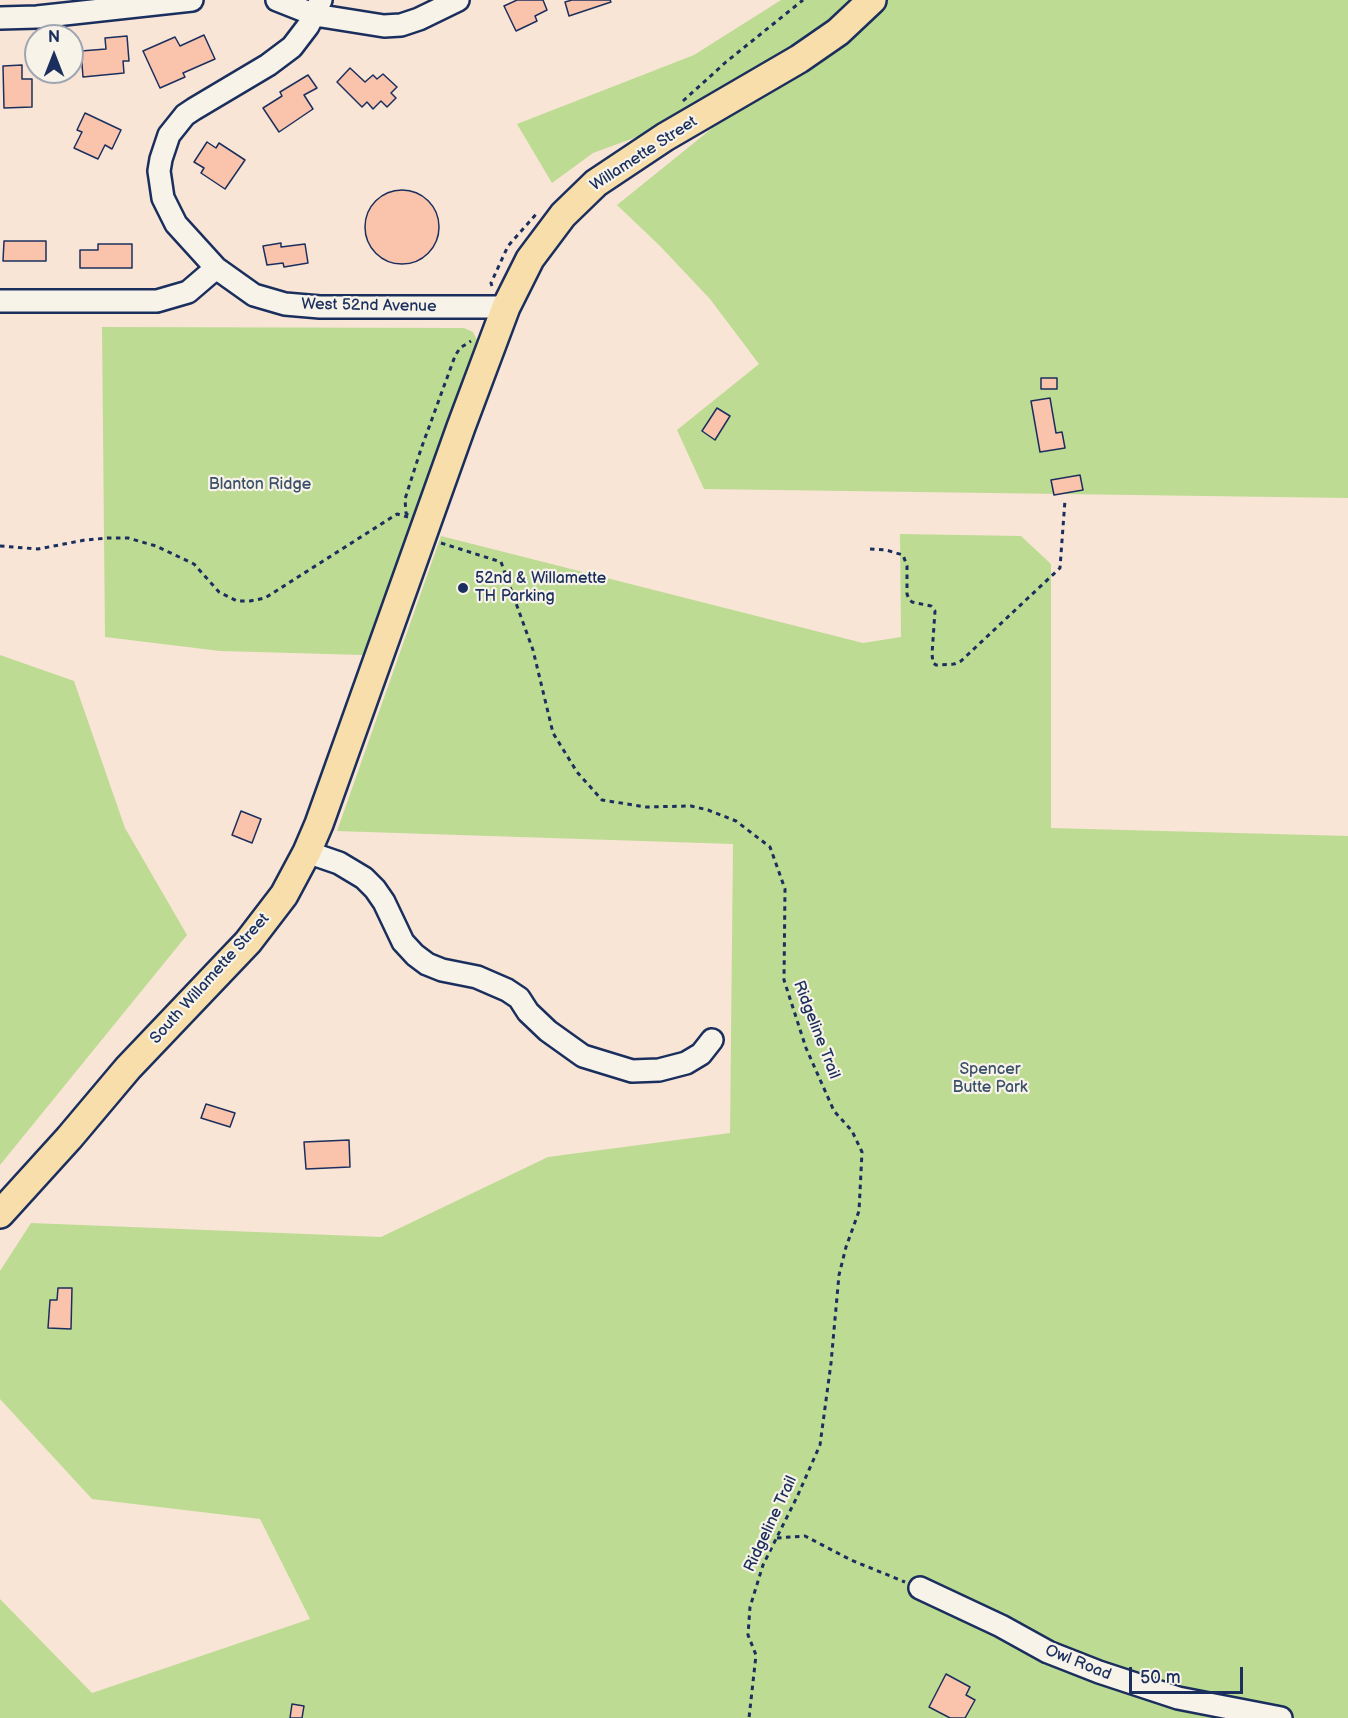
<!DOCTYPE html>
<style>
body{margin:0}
#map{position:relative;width:1348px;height:1718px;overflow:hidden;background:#f8e5d6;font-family:"Balsamiq Sans",sans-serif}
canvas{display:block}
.north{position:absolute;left:24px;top:24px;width:60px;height:60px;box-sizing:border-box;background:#f7f3e8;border:2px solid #9fa5b1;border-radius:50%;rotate:0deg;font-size:16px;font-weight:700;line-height:24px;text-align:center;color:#1b2f5e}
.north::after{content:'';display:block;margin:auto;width:21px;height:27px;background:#1b2f5e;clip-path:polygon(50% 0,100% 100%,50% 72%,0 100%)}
.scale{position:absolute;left:1129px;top:1667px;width:114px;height:27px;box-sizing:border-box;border:3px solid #1b2f5e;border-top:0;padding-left:8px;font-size:18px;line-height:21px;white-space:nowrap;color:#1b2f5e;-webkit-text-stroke:4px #f7f3e8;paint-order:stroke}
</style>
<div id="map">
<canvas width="1348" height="1718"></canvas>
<div class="north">N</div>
<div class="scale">50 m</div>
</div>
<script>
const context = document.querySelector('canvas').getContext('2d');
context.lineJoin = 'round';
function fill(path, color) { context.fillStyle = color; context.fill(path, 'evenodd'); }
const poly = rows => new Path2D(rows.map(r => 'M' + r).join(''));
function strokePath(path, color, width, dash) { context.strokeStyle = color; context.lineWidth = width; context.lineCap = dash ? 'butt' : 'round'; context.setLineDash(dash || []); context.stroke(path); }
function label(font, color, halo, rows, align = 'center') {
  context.font = font + ' "Balsamiq Sans",sans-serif'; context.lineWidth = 4.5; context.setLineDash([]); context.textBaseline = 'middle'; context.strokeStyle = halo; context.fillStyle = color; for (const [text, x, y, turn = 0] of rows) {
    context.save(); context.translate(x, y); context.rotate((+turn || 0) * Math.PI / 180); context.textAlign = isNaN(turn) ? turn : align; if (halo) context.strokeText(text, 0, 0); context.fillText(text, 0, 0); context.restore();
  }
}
const green = poly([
 [781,0,859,0,816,34,664,127,593,153,552,183,517,124,694,55],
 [871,0,1348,0,1348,498,704,489,677,430,759,364,710,299,660,246,617,205],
 [102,327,464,328,473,332,478,342,364,655,220,651,105,637],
 [900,534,1021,536,1051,564,1051,828,1348,836,1348,1718,0,1718,0,1599,92,1693,310,1619,260,1519,92,1499,0,1399,0,1271,31,1223,381,1237,548,1157,730,1133,733,844,337,831,441,536,863,643,901,637],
 [0,655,74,681,125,828,187,935,0,1165]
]);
const building = poly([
 [517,0,543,0,547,10,535,16,537,21,516,31,504,6,517,0],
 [572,0,610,0,611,2,569,16,565,2,572,0],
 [204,35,215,59,183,73,185,77,160,88,143,51,175,37,180,46,204,35],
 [127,36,129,61,123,61,124,73,83,77,81,51,106,49,105,38,127,36],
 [22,65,22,79,32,79,32,107,4,108,3,66,22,65],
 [350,68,365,82,373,75,377,79,383,74,397,87,391,93,396,98,387,107,381,101,373,109,367,102,362,107,337,82,350,68],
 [308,75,317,88,304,95,313,109,279,132,263,108,282,96,280,92,308,75],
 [85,113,121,130,112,149,105,145,98,159,74,148,82,132,77,130,85,113],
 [207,142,216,148,219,143,245,160,225,189,201,173,204,168,194,162,207,142],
 '365 227a37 37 0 1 1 74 0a37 37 0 1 1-74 0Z',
 [4,241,46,241,46,261,3,261,4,241],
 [281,243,281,247,305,244,308,263,284,267,283,263,267,265,263,246,281,243],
 [98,244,132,244,132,268,80,268,80,250,98,250,98,244],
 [1041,378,1057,378,1057,389,1041,389,1041,378],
 [1050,398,1056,433,1062,432,1065,448,1040,452,1031,401,1050,398],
 [717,408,730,416,715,440,702,431,717,408],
 [1080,475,1083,490,1054,495,1051,480,1080,475],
 [241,811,261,819,252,843,232,835,241,811],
 [206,1104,235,1113,230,1127,201,1118,206,1104],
 [349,1140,350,1167,306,1169,304,1142,349,1140],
 [58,1288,72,1288,71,1329,48,1328,50,1300,57,1300,58,1288],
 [946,1674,970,1687,966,1695,975,1700,965,1718,950,1718,929,1707,946,1674],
 [292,1704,304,1706,302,1718,290,1718,292,1704]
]);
const path = poly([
 [683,101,726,62,803,0],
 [492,286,491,283,508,246,538,212],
 [408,515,406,513,405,499,421,449,455,356,460,348,471,341],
 [441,543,501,562,533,650,553,733,577,772,602,800,646,807,691,806,708,810,736,821,770,847,785,889,784,980,806,1048,834,1111,852,1131,862,1152,859,1211,846,1247,839,1275,831,1363,820,1445,797,1497,763,1565,750,1607,748,1635,756,1655,749,1718],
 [0,546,38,549,85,540,108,538,128,538,156,546,194,564,219,592,237,601,250,601,265,598,397,514,408,517],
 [870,549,886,550,903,555,907,566,907,594,909,599,912,602,931,606,935,611,932,654,933,663,936,665,954,664,961,661,1060,568,1065,500],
 [777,1538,805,1536,851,1560,905,1582]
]);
const minor = poly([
 [277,0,315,15,384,26,401,25,419,19,458,0],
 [0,18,37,17,192,0],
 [216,268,176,224,163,198,159,171,161,159,169,135,185,115,194,109,268,65,292,47,308,26,321,0],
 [0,301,157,301,188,292,216,268,254,295,285,304,320,307,506,307],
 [307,852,339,863,364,878,375,889,384,902,403,942,415,955,427,964,442,970,477,977,507,990,519,998,528,1012,548,1031,583,1056,632,1071,659,1070,686,1063,701,1054,712,1040],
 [920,1588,1001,1626,1048,1652,1099,1672,1178,1698,1281,1718]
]);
const major = poly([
 [0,1214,69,1138,128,1068,248,942,284,895,307,852,319,824,461,427,506,307,530,259,563,215,596,183,665,137,799,59,838,32,872,0]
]);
const markers = [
 [463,588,6,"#1b2f5e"]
];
const streetNames = [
 ["Willamette Street",644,154,-33],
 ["West 52nd Avenue",369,306,1],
 ["South Willamette Street",210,979,-48],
 ["Ridgeline Trail",816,1030,69],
 ["Ridgeline Trail",771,1524,-65],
 ["Owl Road",1078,1663,22]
];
const parkNames = [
 ["Blanton Ridge",260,485],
 ["Spencer",990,1070],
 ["Butte Park",990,1088]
];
const poiNames = [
 ["52nd & Willamette",475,579],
 ["TH Parking",475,597]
];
fill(green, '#bddb93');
fill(building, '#fac4ac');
strokePath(building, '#1b2f5e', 1.5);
strokePath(minor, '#1b2f5e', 26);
strokePath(major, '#1b2f5e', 32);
strokePath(path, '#1b2f5e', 3, [4.5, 4.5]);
strokePath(minor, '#f7f3e8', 21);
strokePath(major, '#f8deab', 27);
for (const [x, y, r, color] of markers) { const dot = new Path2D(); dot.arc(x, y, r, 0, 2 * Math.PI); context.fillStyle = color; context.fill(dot); strokePath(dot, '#f7f3e8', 2); }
label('16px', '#1b2f5e', '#f7f3e8', streetNames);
label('16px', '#3b5169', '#f7f3e8', parkNames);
label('16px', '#1b2f5e', '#f7f3e8', poiNames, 'left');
</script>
